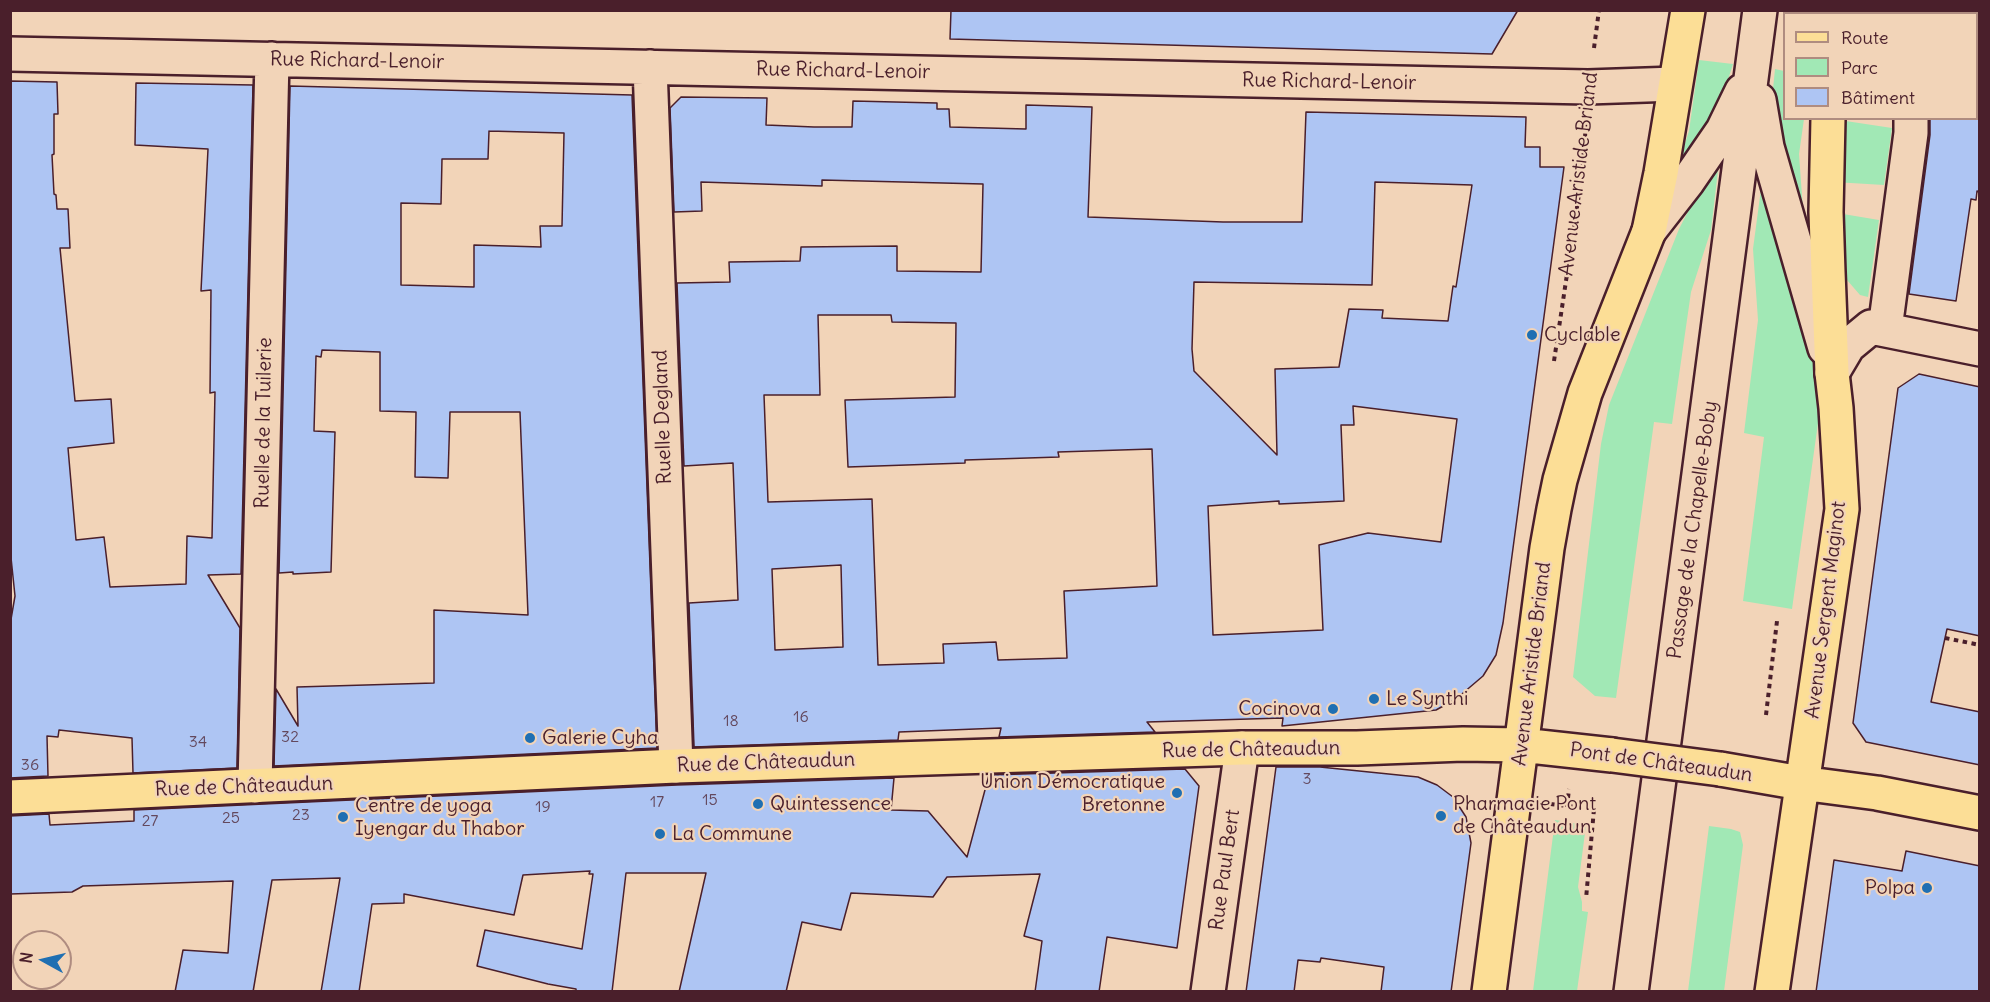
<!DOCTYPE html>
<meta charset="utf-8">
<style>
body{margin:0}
#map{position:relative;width:1990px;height:1002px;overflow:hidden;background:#f2d4b8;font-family:Delius,sans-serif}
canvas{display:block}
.frame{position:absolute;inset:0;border:12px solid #4a1f2b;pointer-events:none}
.legend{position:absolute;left:1783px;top:12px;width:195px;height:108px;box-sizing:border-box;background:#f2d4b8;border:2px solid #af8c80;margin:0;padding:8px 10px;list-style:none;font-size:18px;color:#4a1f2b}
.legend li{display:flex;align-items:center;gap:12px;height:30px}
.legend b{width:30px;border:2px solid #af8c80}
.north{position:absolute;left:12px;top:930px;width:60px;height:60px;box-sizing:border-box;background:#f2d4b8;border:2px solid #af8c80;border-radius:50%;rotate:278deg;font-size:16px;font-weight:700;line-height:24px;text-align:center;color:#4a1f2b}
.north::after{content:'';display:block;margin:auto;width:21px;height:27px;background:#1f6fb2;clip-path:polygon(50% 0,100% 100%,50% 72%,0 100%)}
</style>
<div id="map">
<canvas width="1990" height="1002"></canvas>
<div class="frame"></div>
<ul class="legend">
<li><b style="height:8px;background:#fcde96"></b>Route</li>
<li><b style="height:16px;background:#a1e8b5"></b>Parc</li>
<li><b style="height:16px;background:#aec5f3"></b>Bâtiment</li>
</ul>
<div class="north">N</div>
</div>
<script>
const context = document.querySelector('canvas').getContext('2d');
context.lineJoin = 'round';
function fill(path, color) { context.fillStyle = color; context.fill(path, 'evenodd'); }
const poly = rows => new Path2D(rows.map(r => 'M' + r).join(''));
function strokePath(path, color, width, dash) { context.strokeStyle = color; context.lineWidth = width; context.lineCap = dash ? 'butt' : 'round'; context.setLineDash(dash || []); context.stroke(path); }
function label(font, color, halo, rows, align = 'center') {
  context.font = font + ' Delius,sans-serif'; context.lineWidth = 4.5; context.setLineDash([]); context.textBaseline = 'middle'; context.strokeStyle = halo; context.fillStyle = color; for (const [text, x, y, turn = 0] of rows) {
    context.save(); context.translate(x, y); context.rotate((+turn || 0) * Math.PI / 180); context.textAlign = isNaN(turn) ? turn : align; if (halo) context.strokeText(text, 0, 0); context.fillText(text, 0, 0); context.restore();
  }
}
const green = poly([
 [1699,60,1733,64,1719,108,1675,174,1689,131],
 [1775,69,1784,71,1784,118,1804,119,1799,154,1803,210,1798,210,1772,99],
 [1839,120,1892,128,1884,185,1834,182],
 [1719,162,1711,230,1691,292,1672,424,1654,422,1616,698,1595,696,1573,677,1601,444,1609,405,1679,229,1697,194],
 [1763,174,1804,303,1821,383,1819,416,1792,609,1743,601,1764,437,1744,433,1758,320,1753,249],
 [1837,213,1879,220,1868,297,1860,295,1847,280,1843,269],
 [1555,820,1586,825,1578,887,1582,902,1582,911,1588,912,1577,991,1533,991],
 [1709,826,1731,829,1740,832,1743,845,1724,991,1688,991]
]);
const building = poly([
 [951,10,1518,10,1492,54,950,39,951,10],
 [10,81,57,82,58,114,54,114,54,154,52,155,54,194,56,195,57,209,68,209,70,248,60,248,75,401,111,399,114,443,68,448,76,540,104,537,110,587,186,584,187,536,212,538,215,392,210,393,211,290,201,291,208,149,135,145,136,83,253,85,241,574,208,575,240,628,237,768,133,773,132,738,59,730,58,737,47,736,48,776,10,778,10,625,15,596,10,548,10,81],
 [290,86,632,95,657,748,274,766,276,689,298,726,297,687,434,683,434,610,528,615,520,412,450,412,448,478,415,477,416,412,380,411,380,352,322,350,321,357,316,356,314,431,335,432,331,572,293,574,293,572,279,573,290,86],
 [489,131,564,133,562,226,540,226,541,247,474,245,474,287,401,285,401,203,441,204,442,159,488,159,489,131],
 [681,97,767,98,766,125,814,127,852,127,853,101,937,103,937,109,949,109,950,127,1026,129,1026,105,1092,107,1088,217,1223,222,1302,222,1306,112,1526,117,1525,147,1540,147,1540,167,1564,167,1503,623,1496,655,1483,676,1456,699,1436,710,1282,726,1283,718,1147,722,1155,732,999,737,1001,728,899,732,898,740,694,747,689,603,738,600,733,463,684,466,677,283,730,282,729,262,800,261,801,247,897,246,897,271,981,272,983,184,822,180,822,186,701,182,702,211,674,212,670,108,681,97],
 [1375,182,1472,185,1456,287,1453,286,1448,321,1382,318,1383,310,1349,309,1339,367,1275,369,1277,455,1194,371,1192,349,1194,282,1372,285,1375,182],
 [818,315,891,315,892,322,956,323,955,397,845,400,848,467,965,463,965,460,1059,457,1058,452,1152,449,1157,586,1064,591,1067,658,998,660,996,642,943,644,944,663,878,665,872,499,768,502,764,395,820,395,818,315],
 [1353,406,1457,419,1441,542,1368,533,1319,545,1323,630,1213,635,1208,506,1279,501,1279,504,1344,501,1341,425,1354,425,1353,406],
 [841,565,843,647,775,650,772,569,841,565],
 [1930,118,1980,118,1980,192,1977,191,1976,200,1971,199,1956,301,1909,294,1930,135,1930,118],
 [1919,374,1980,387,1980,636,1947,629,1931,702,1980,712,1980,765,1866,742,1853,723,1898,388,1919,374],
 [1276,767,1320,767,1418,777,1437,785,1453,797,1466,817,1471,843,1451,992,1381,992,1384,967,1321,958,1320,962,1298,960,1294,992,1246,992,1276,767],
 [1185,769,1199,786,1177,948,1107,937,1099,992,1035,992,1042,941,1024,936,1040,874,947,877,933,897,851,893,841,930,802,922,786,992,679,992,706,873,626,873,612,992,576,992,576,989,548,984,477,966,485,930,582,949,593,874,589,874,590,871,523,875,514,915,404,894,404,903,372,904,359,992,321,992,340,878,272,880,253,992,175,992,183,950,228,953,233,881,83,886,72,892,10,894,10,816,49,814,50,825,134,821,134,810,677,785,894,778,891,810,928,811,967,857,989,775,1185,769],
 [1906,851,1980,866,1980,992,1816,992,1834,860,1902,871,1906,851]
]);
const path = poly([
 [1594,48,1599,10],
 [1554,361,1582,174,1586,124],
 [1945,638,1980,645],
 [1766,715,1777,621],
 [1550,804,1594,809,1586,899],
 [1567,807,1569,789]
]);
const minor = poly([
 [1913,14,1913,10],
 [10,54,1588,87,1675,84],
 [650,67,676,766],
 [1759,100,1767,147,1825,348],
 [1649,231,1688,181,1723,130,1742,91],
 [1885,329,1911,133,1911,118],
 [1832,373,1848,346,1871,327,1980,349],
 [255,786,272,59],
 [1208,992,1242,748],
 [1631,992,1760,10]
]);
const major = poly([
 [1835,14,1836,10],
 [1720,769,1801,783,1877,793,1980,813],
 [10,797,676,766,1242,748,1357,748,1463,744,1521,745,1612,755],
 [1489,992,1547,548,1554,509,1560,480,1585,393,1649,231,1661,173,1688,10],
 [1772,992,1842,509,1836,408,1832,373,1828,272,1826,212,1828,118]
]);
const majorBridge = poly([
 [1612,755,1720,769]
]);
const markers = [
 [1532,335,6,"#1f6fb2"],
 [1374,699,6,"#1f6fb2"],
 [1333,709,6,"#1f6fb2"],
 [530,738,6,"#1f6fb2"],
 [1177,793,6,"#1f6fb2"],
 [758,804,6,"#1f6fb2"],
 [1441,816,6,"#1f6fb2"],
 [343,817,6,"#1f6fb2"],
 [660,834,6,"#1f6fb2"],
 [1927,888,6,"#1f6fb2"]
];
const numberNames = [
 ["16",801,717],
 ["18",731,721],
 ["32",290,737],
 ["34",198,742],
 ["36",30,765],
 ["3",1307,779],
 ["15",710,800],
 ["17",657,802],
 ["19",543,807],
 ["23",301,815],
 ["25",231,818],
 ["27",150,821]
];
const streetNames = [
 ["Rue Richard-Lenoir",357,61,1],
 ["Rue Richard-Lenoir",843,71,1],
 ["Rue Richard-Lenoir",1329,82,1],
 ["Avenue Aristide Briand",1579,174,-83],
 ["Ruelle Degland",663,417,-92],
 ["Ruelle de la Tuilerie",264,423,-89],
 ["Passage de la Chapelle-Boby",1693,530,-82],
 ["Avenue Sergent Maginot",1826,610,-83],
 ["Avenue Aristide Briand",1532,664,-83],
 ["Rue de Châteaudun",1251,750,-1],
 ["Rue de Châteaudun",766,763,-2],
 ["Pont de Châteaudun",1661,763,8],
 ["Rue de Châteaudun",244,787,-2],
 ["Rue Paul Bert",1225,870,-82]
];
const poiNames = [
 ["Cyclable",1544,335],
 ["Le Synthi",1386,699],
 ["Cocinova",1321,709,"right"],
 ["Galerie Cyha",542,738],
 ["Union Démocratique",1165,782,"right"],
 ["Bretonne",1165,805,"right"],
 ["Quintessence",770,804],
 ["Pharmacie Pont",1453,804],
 ["de Châteaudun",1453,827],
 ["Centre de yoga",355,806],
 ["Iyengar du Thabor",355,829],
 ["La Commune",672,834],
 ["Polpa",1915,888,"right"]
];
fill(green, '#a1e8b5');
fill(building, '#aec5f3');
strokePath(building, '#4a1f2b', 1.5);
strokePath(minor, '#4a1f2b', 38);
strokePath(major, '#4a1f2b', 38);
strokePath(path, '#4a1f2b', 4, [4.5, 4.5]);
strokePath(minor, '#f2d4b8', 33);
strokePath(major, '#fcde96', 33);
strokePath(majorBridge, '#4a1f2b', 38, []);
strokePath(majorBridge, '#fcde96', 33);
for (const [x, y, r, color] of markers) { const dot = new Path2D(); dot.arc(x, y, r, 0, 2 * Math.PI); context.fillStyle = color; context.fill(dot); strokePath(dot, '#f2d4b8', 2); }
label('16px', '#63485d', null, numberNames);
label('20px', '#4a1f2b', '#f2d4b8', streetNames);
label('20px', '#4a1f2b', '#f2d4b8', poiNames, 'left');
</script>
